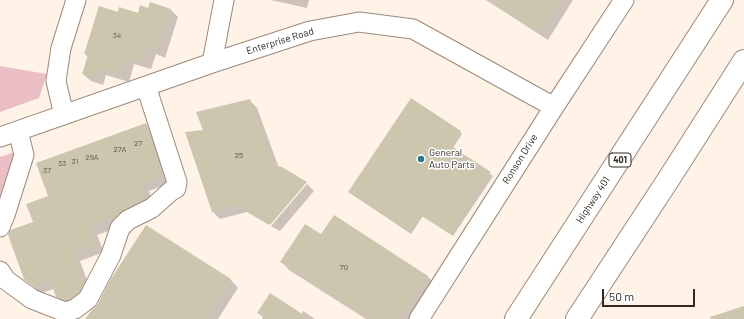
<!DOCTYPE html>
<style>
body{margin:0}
#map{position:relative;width:744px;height:319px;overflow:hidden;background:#fff3e8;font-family:Barlow,sans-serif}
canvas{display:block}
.scale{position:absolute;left:602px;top:289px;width:93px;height:18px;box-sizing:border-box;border:2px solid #312a23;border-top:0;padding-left:5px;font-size:12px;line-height:14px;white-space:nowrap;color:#312a23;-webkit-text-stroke:3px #fff;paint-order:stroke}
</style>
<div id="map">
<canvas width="744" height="319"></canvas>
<div class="scale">50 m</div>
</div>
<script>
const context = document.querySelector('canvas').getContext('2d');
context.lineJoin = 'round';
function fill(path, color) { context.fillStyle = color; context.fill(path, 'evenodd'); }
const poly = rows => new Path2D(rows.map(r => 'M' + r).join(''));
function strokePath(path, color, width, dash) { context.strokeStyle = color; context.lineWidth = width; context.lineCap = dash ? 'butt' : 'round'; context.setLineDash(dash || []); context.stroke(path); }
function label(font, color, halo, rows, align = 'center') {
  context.font = font + ' Barlow,sans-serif'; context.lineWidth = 3; context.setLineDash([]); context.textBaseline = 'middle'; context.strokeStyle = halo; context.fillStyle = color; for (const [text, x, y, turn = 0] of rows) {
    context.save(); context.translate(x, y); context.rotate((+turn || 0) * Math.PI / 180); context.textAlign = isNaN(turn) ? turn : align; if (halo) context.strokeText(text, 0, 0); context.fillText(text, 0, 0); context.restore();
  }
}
const green = poly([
 [0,66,47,74,39,98,0,112],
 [21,150,0,221,0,157]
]);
const shadow = poly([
 [271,0,309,0,307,8],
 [486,0,573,0,548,40],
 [149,9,170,9,178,17,165,58,156,54,151,69,134,64,129,82,106,75,103,85,91,81,83,74,88,57,85,54,118,13,139,14],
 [249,100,257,108,279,168,282,168,306,183,304,183,269,225,247,212,220,219,212,211,204,130],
 [146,124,154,132,171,183,149,191,154,206,122,226,97,235,104,252,80,261,91,291,65,304,57,296,54,289,41,293,25,279,34,223,49,196],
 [460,132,462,134,453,148,493,176,453,236,423,216,411,234,352,194],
 [307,184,314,191,280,231,271,226],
 [147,226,231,280,238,288,218,319,87,319,99,305],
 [322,236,428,277,435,284,413,319,366,319,289,270,282,262],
 [303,311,315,319,262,319,263,317,259,312,301,315]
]);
const building = poly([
 [488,0,561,0,540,33],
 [150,2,171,9,157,50,148,47,143,62,126,57,121,75,98,68,95,78,82,74,88,55,84,54,99,6,118,12,119,7,138,13,140,5,148,8],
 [411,98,461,131,451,146,491,172,450,234,420,215,409,232,348,192],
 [250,99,275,166,282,167,307,182,271,224,238,205,212,212,185,132,203,130,196,112],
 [146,123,163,176,141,184,147,198,146,199,123,210,114,218,90,227,96,244,73,253,84,283,79,292,70,299,65,300,56,297,50,280,33,286,24,279,8,235,10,230,33,222,26,204,48,196,36,163],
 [334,215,428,276,400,319,369,319,280,262,305,224,321,234],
 [146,225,231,279,205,319,85,319,91,311,98,304,109,282],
 [270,293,310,319,267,319,257,313],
 [744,306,744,319,711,319,710,317]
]);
const minor = poly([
 [212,63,224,0],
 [64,115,56,81,61,48,76,0],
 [0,137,212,63,310,31,359,22,413,29,554,107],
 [0,227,5,215,24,155,18,131],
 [0,271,6,280,32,299,65,312,75,309,88,299,111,255,120,228,128,220,152,208,171,191,176,188,177,182,146,86],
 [419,319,554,107,624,0]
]);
const highway = poly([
 [516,319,722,0],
 [577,319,670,177,744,61]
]);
const markers = [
 [421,159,4,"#2f7582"]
];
const numberNames = [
 ["34",117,35],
 ["27",138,143],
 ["27A",120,149],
 ["25",239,155],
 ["29A",92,157],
 ["31",75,161],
 ["33",62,163],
 ["37",47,170],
 ["70",344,267]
];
const shields = [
 [620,160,22]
];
const shieldNames = [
 ["401",620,160]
];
const streetNames = [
 ["Enterprise Road",280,41,-17],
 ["Ronson Drive",520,159,-58],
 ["Highway 401",593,200,-57]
];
const poiNames = [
 ["General",429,153],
 ["Auto Parts",429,165]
];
fill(green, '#ebbec6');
fill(shadow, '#0003');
fill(building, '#ccc6ae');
strokePath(minor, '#9b8978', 21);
strokePath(highway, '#9b8978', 24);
strokePath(minor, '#fff', 19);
strokePath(highway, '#fff', 22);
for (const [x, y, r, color] of markers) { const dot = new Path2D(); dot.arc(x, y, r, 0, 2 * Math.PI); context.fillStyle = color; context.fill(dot); strokePath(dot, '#fff', 1.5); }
label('8px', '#585146', null, numberNames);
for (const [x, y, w] of shields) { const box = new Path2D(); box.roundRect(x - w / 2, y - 7, w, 14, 3); context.fillStyle = '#fff'; context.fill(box); strokePath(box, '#312a23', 1); }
label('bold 9px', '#312a23', null, shieldNames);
label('10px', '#312a23', '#fff', streetNames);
label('10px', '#312a23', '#fff', poiNames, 'left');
</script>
